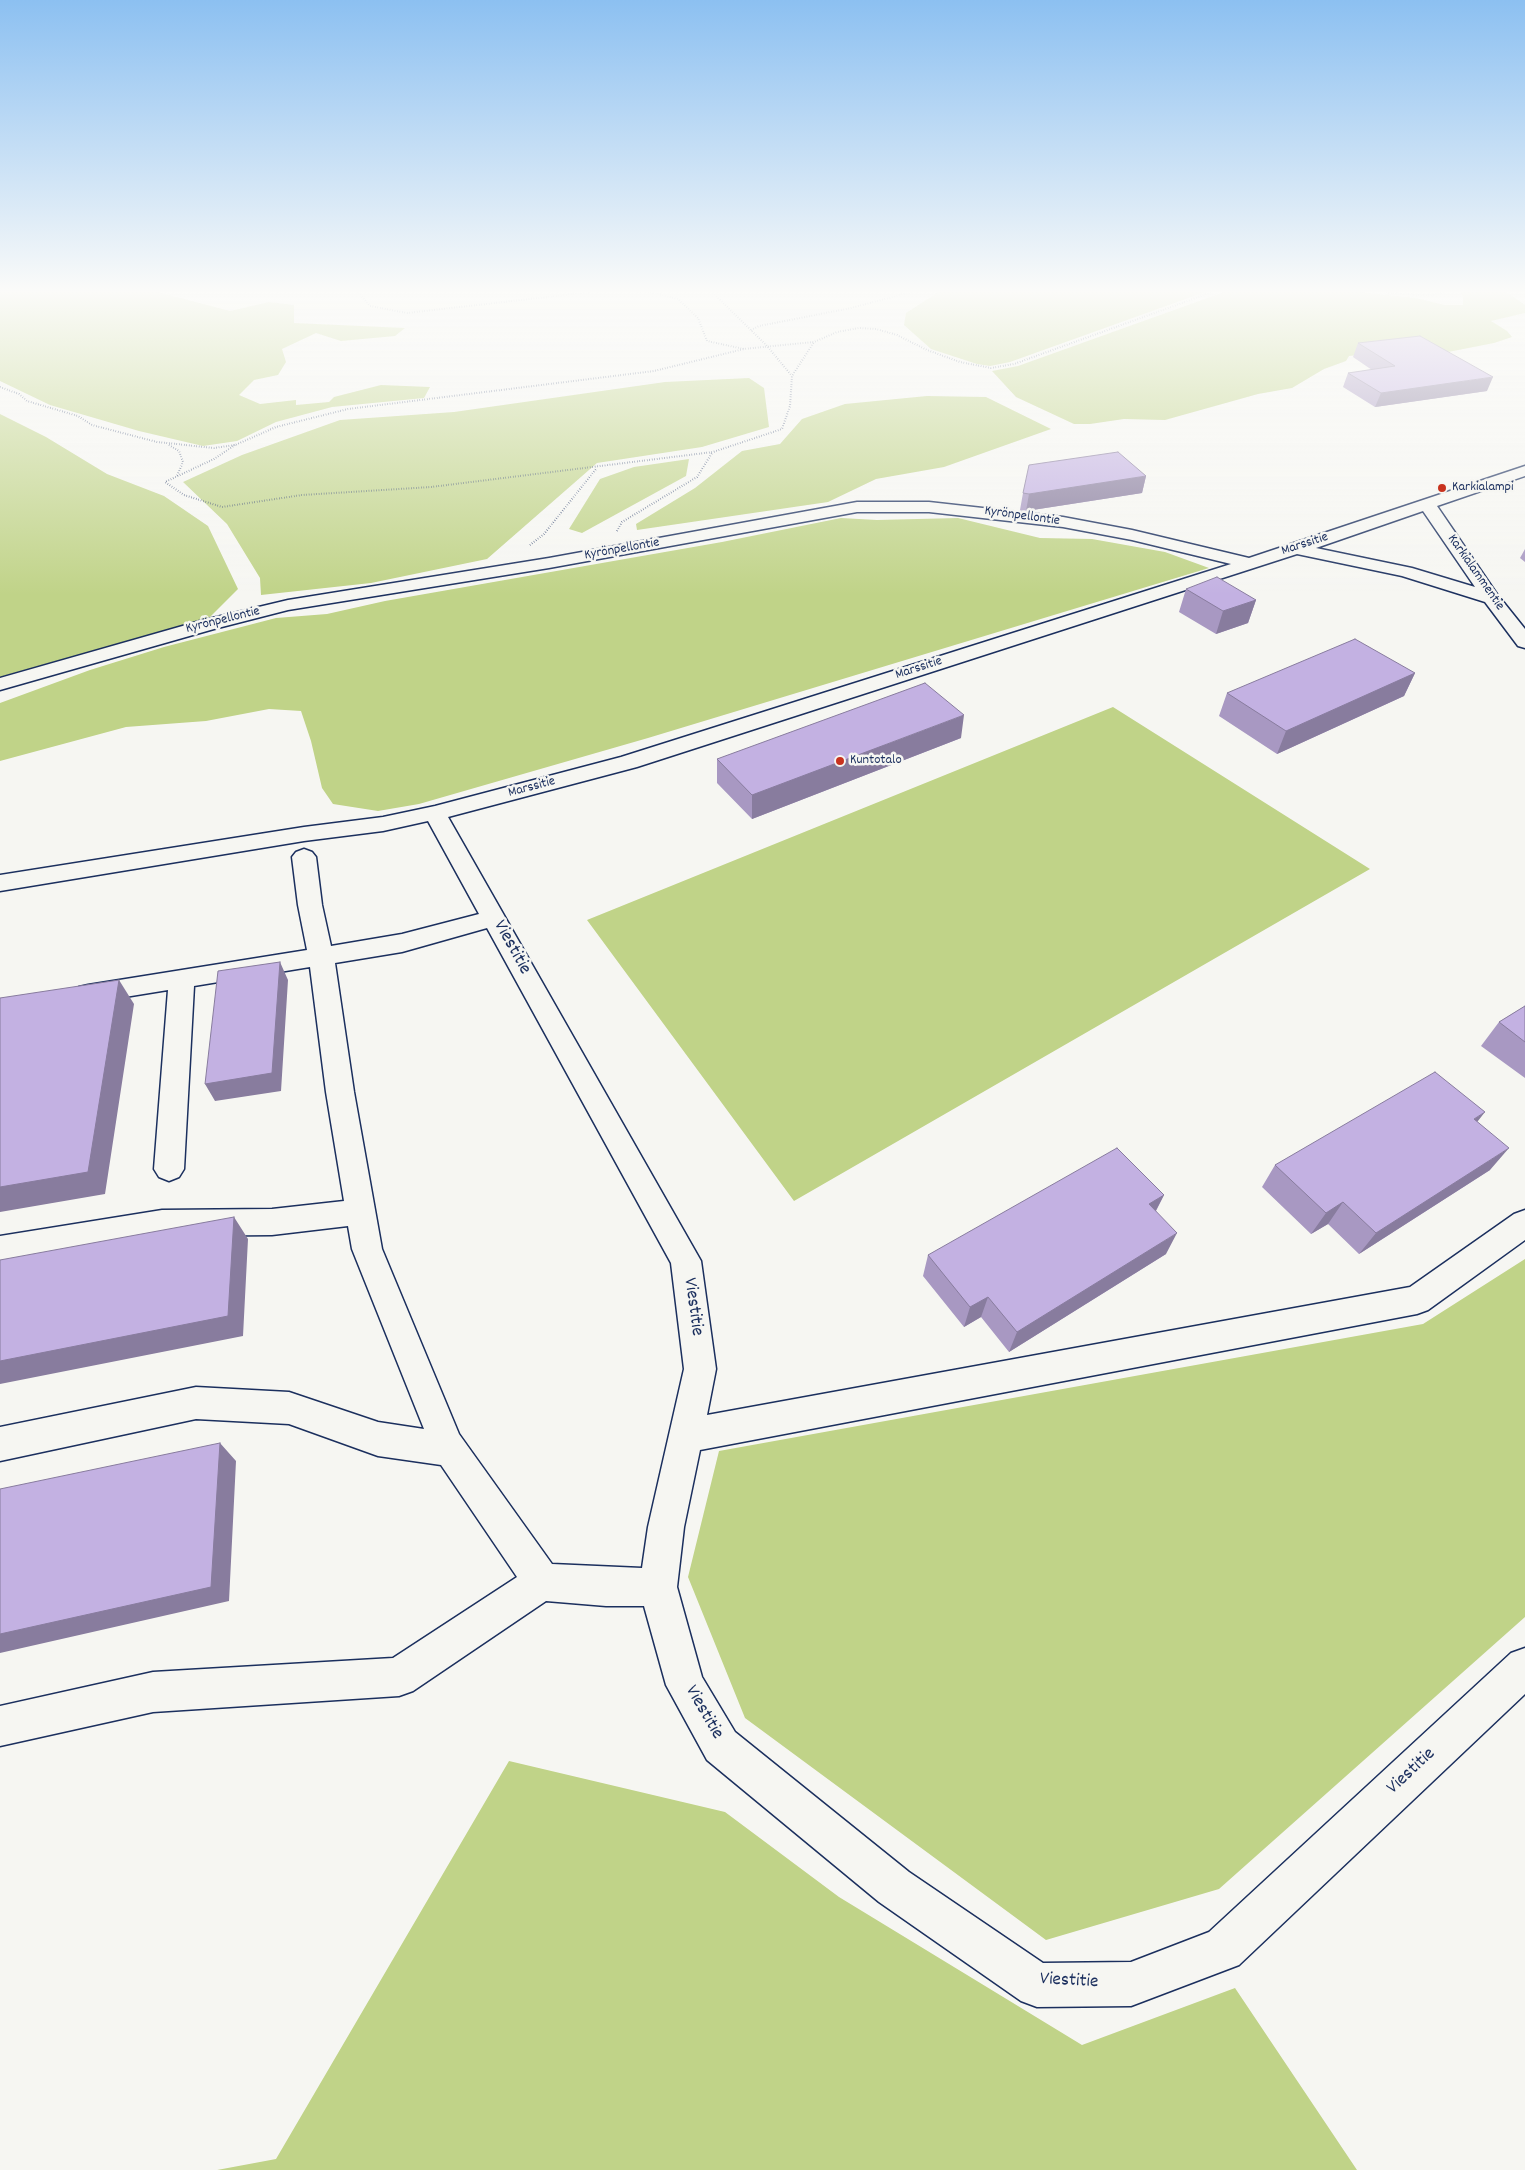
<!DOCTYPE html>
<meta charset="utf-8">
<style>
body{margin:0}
canvas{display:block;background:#f6f6f2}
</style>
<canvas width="1525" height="2170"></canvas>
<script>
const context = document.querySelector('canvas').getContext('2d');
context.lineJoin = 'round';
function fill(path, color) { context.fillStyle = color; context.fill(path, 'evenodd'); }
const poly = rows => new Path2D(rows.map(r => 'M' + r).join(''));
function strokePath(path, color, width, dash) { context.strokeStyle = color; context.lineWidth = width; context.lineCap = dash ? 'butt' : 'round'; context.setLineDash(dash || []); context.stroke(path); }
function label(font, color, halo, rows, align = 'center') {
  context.font = font + ' Dekko,sans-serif'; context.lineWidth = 5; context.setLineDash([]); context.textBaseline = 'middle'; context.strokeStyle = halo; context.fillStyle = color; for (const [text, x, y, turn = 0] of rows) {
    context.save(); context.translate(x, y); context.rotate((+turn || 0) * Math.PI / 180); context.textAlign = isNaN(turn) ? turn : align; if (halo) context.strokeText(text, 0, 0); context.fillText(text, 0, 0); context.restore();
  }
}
const green = poly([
 [0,291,154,291,230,311,269,302,294,305,294,323,405,328,395,336,341,341,316,333,282,349,286,362,278,375,254,380,239,395,260,404,296,400,296,405,329,402,334,397,381,385,430,387,424,398,332,407,276,422,237,441,203,446,139,431,50,405,0,381],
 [940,291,1208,291,1010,362,990,366,977,364,931,349,904,325,906,313],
 [1227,291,1350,291,1415,298,1445,305,1463,305,1463,297,1460,291,1505,291,1525,305,1525,313,1491,321,1507,331,1512,337,1494,343,1438,354,1416,348,1349,356,1346,361,1324,369,1292,388,1258,394,1165,420,1124,419,1090,424,1074,424,1016,397,992,371,1018,366],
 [749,378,764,388,769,427,702,447,597,463,487,559,371,583,261,595,260,578,227,524,183,482,242,455,340,420,454,412,665,382],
 [927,396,986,397,1051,429,944,467,876,479,828,502,637,530,636,524,695,488,742,451,780,444,802,419,845,404],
 [0,414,46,437,107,474,164,496,208,526,238,589,209,618,0,677],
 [689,459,686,476,582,533,569,529,600,479,634,467],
 [841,518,877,520,958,518,1040,538,1092,539,1165,552,1209,568,648,738,419,804,378,811,333,804,322,788,311,741,301,711,269,709,206,721,126,727,0,761,0,703,90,670,164,647,276,618,327,614,385,601,722,542],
 [1113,707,1370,869,794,1201,587,920],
 [1525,1259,1525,1617,1219,1889,1046,1940,745,1718,688,1577,719,1451,1423,1324],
 [509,1761,725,1812,839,1897,1082,2045,1235,1988,1357,2170,217,2170,276,2159]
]);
const path = poly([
 [357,291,370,306,407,313,600,291],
 [613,291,649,292,678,299,698,318,707,341,744,349,814,342,837,332,859,328,876,329,897,335,927,350,960,362,991,368,1014,364,1215,291],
 [711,291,767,346,792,376],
 [1376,291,1414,295,1433,295,1447,291],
 [751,330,759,326,851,308,915,291],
 [0,387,19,394,27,401,78,416,92,425,157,442,214,448,235,445,276,427,348,409,654,371,744,349],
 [169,445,179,451,183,462,177,476],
 [235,445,214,459,165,482,184,495,222,507,302,495,431,487,713,452,782,429,790,406,792,376,814,342],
 [617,531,622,522,697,477,712,453],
 [530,545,544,534,596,469]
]);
const minor = poly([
 [1525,466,1525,476,1437,506,1497,594,1525,629,1525,648,1518,646,1485,602,1402,576,1297,554,637,767,448,817,701,1261,716,1369,707,1415,1410,1287,1514,1214,1525,1210,1525,1240,1428,1310,1417,1314,700,1450,684,1527,677,1587,702,1677,735,1732,909,1872,1043,1963,1131,1962,1209,1932,1511,1653,1525,1648,1525,1694,1239,1965,1131,2006,1037,2007,1021,2001,879,1902,707,1760,666,1685,644,1606,606,1606,546,1601,413,1691,399,1696,153,1712,0,1746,0,1706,153,1672,393,1658,517,1577,441,1465,378,1456,289,1424,196,1419,0,1461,0,1427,196,1387,289,1392,378,1422,424,1429,352,1249,348,1226,272,1235,162,1236,0,1262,0,1236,162,1210,272,1209,344,1201,326,1092,310,967,194,986,184,1169,179,1177,169,1181,159,1177,154,1169,168,990,88,1003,79,1001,75,994,79,987,88,985,307,950,298,905,292,857,296,852,304,849,312,852,316,857,322,905,331,946,402,934,479,914,428,821,383,831,304,841,0,891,0,875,304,827,383,817,435,806,621,757,1231,564,1132,540,1063,527,929,512,857,512,549,568,288,610,214,629,0,690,0,678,200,621,288,600,549,558,857,502,929,502,1063,517,1132,530,1249,558,1525,466],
 [1423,511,1475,587,1412,568,1316,548,1423,511],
 [487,928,671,1263,684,1369,648,1527,642,1568,552,1564,459,1434,382,1249,354,1092,335,963,402,952,487,928]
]);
const wall = poly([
 [1358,343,1487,391,1375,407,1343,387,1348,373,1372,370,1353,357],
 [1146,476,1142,493,1026,511,1020,510,1023,493],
 [1525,549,1525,562,1520,558],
 [1186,589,1256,600,1248,623,1216,634,1179,612],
 [1415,673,1404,696,1277,754,1219,716,1227,693],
 [961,738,752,819,717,783,717,759],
 [1525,1006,1525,1078,1481,1046,1499,1022],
 [1477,1122,1490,1170,1359,1254,1328,1224,1311,1234,1262,1187,1275,1165],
 [1164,1195,1156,1211,1166,1254,1009,1352,981,1317,964,1327,923,1276,928,1255]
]);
const shadedWall = poly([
 [1493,377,1487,391,1375,407,1381,393],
 [1146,476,1142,493,1026,511,1029,494],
 [1256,600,1248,623,1216,634,1223,611],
 [1415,673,1404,696,1277,754,1286,731],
 [964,715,961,738,752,819,752,795],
 [280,962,288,980,281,1091,215,1101,205,1084],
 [119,980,134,1004,105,1194,0,1212,0,1187],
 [1485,1112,1467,1135,1474,1119],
 [1509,1148,1490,1170,1359,1254,1376,1233],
 [1164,1195,1153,1216,1149,1204],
 [1343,1202,1328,1224,1311,1234,1326,1213],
 [234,1217,248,1239,243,1336,0,1384,0,1361],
 [1177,1233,1166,1254,1009,1352,1017,1332],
 [988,1297,981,1317,964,1327,970,1307],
 [220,1443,236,1461,229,1601,0,1653,0,1634]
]);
const building = poly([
 [1420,336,1493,377,1381,393,1348,373,1395,366,1358,343,1420,336],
 [1118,452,1146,476,1029,494,1023,493,1029,465,1118,452],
 [1217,577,1256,600,1223,611,1186,589,1217,577],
 [1355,639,1415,673,1286,731,1227,693,1355,639],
 [925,683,964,715,752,795,717,759,925,683],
 [280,962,272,1073,205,1084,218,971,280,962],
 [119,980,88,1172,0,1187,0,998,119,980],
 [1525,1006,1525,1042,1499,1022,1525,1006],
 [1435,1072,1485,1112,1474,1119,1509,1148,1376,1233,1343,1202,1326,1213,1275,1165,1435,1072],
 [1117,1148,1164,1195,1149,1204,1177,1233,1017,1332,988,1297,970,1307,928,1255,1117,1148],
 [234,1217,228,1316,0,1361,0,1260,234,1217],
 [220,1443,211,1587,0,1634,0,1489,220,1443]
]);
const markers = [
 [1442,488,5,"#c8321e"],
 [840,761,5,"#c8321e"]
];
const farPoinames = [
 ["Karkialampi",1452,488],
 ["Kuntotalo",850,761]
];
const farStreetnames = [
 ["Kyrönpellontie",1022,517,8],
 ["Marssitie",1305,545,-18],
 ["Kyrönpellontie",622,550,-10],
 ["Karkialammentie",1475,573,55],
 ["Kyrönpellontie",223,621,-14],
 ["Marssitie",919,669,-18],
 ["Marssitie",532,788,-15]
];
const nearStreetnames = [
 ["Viestitie",511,948,61],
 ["Viestitie",692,1307,82],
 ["Viestitie",703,1713,60],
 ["Viestitie",1412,1772,-43],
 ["Viestitie",1069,1982,3]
];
fill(green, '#c0d388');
strokePath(minor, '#1b2f5e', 3);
strokePath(path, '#1b2f5e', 2, [0.5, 2]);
fill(minor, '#f6f6f2');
fill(wall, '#a898c2');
fill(shadedWall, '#887c9e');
fill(building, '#c3b1e2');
strokePath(building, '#887c9e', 1);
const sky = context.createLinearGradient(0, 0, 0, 595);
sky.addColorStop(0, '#8cc0f1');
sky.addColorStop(0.49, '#fbfbf9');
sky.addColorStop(1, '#fbfbf900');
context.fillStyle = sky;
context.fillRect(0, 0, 1525, 595);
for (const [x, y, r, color] of markers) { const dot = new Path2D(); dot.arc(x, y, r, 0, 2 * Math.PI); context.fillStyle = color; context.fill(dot); strokePath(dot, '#f6f6f2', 2); }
label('14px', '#1b2f5e', '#f6f6f2', farPoinames, 'left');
label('14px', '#1b2f5e', '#f6f6f2', farStreetnames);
label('19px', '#1b2f5e', '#f6f6f2', nearStreetnames);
</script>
